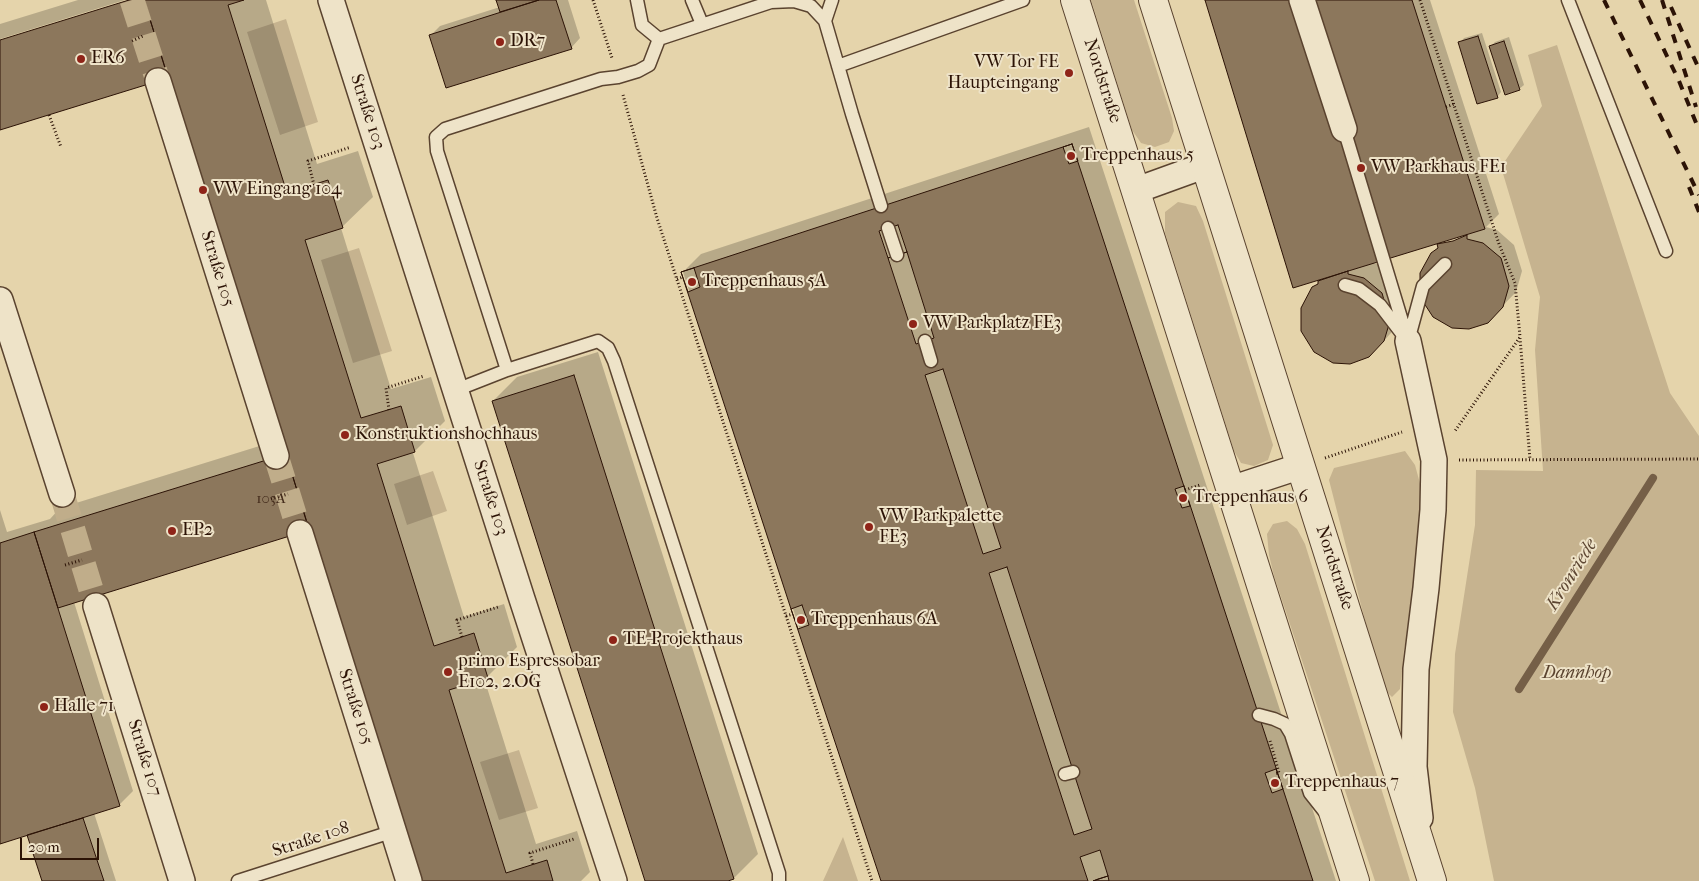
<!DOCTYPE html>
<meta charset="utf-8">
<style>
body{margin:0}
#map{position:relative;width:1699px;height:881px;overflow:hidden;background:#e5d4ab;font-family:"IM FELL French Canon",serif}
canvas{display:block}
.scale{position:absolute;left:20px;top:838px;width:79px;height:22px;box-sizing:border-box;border:2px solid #2c1306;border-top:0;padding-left:6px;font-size:15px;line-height:18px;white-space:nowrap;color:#2c1306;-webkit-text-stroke:4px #eee3c8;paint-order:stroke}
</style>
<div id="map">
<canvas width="1699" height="881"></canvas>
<div class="scale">20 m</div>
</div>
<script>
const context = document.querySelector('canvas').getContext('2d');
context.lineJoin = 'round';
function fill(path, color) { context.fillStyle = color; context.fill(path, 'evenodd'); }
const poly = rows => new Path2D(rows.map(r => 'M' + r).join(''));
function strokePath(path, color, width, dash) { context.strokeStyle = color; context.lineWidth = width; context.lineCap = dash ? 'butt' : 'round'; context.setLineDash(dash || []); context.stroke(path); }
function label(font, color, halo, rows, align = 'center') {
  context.font = font + ' "IM FELL French Canon",serif'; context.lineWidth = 4; context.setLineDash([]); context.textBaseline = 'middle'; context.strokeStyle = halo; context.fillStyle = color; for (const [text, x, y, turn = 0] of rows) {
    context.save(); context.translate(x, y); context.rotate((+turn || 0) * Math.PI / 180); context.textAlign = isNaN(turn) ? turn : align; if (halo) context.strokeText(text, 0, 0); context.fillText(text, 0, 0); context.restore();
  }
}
const green = poly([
 [1091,0,1134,0,1172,118,1174,131,1169,142,1155,147,1141,143,1132,130],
 [286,19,318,122,280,135,247,32],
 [1557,45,1670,393,1699,436,1699,881,1494,881,1475,788,1453,712,1455,654,1475,525,1476,470,1543,471,1535,350,1540,297,1501,167,1542,106,1528,55],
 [1178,202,1196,206,1203,221,1273,445,1268,460,1254,466,1241,463,1234,451,1165,233,1165,212],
 [359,248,392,351,353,363,321,260],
 [1405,451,1415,465,1422,491,1415,599,1404,649,1400,689,1392,697,1382,687,1329,480,1334,468],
 [433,471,447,511,407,525,394,484],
 [1287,521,1297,529,1305,544,1410,881,1375,881,1274,576,1269,555,1267,534,1273,524],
 [519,750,538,808,499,820,480,762],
 [843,837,858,881,823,881]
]);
const shadow = poly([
 [78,0,125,0,0,39,0,24],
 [133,0,266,0,317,164,358,151,373,197,341,228,391,389,431,377,445,421,413,453,464,617,504,604,517,647,487,677,484,678,536,844,577,831,590,872,581,881,421,881,310,528,74,602,133,791,119,805,94,813,116,881,43,881,28,834,0,843,0,510,7,532,50,519,60,508,282,439,169,76,0,129,0,41],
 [498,0,568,0,580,38,571,48,431,35,440,26,500,7],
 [1206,0,1430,0,1499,214,1486,227,1497,230,1514,245,1522,271,1516,292,1487,322,1432,254,1439,246,1438,242,1372,263,1378,264,1395,279,1397,326,1383,342,1313,288,1319,282,1319,279],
 [1467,233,1468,235,1453,242,1439,245,1443,241],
 [1482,33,1501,92,1497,97,1460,43,1464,38],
 [1509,37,1524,85,1519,89,1491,46,1495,42],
 [1089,127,1336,881,882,881,683,272,701,254],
 [598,352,758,854,734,878,724,881,646,881,493,401,517,377]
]);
const stream = poly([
 [1519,689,1653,478]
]);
const building = poly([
 [129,0,144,0,168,78,0,130,0,40,129,0],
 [144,0,244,0,228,5,287,193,328,180,343,228,305,240,361,418,401,406,415,452,377,464,434,646,474,633,488,678,449,690,506,873,547,860,553,881,419,881,144,0],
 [496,0,539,0,500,12,496,0],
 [539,0,556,0,572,49,446,88,429,35,539,0],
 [1205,0,1412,0,1485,229,1293,288,1205,0],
 [1478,36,1498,98,1477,104,1458,42,1478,36],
 [1504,41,1520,90,1505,95,1489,46,1504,41],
 [1072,144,1073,147,1313,881,1093,881,1108,876,1100,850,1080,857,1088,881,881,881,791,609,681,272,1072,144],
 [898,225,907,252,888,258,879,231,898,225],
 [943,369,1001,548,983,554,925,375,943,369],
 [1007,567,1092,829,1074,835,989,573,1007,567],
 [1072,144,1078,161,1069,164,1063,147,1072,144],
 [1467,235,1467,239,1483,243,1501,258,1509,286,1503,307,1488,323,1469,329,1452,328,1433,317,1420,297,1420,273,1431,253,1438,248,1437,244,1453,241,1467,235],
 [907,252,934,338,916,344,888,258,907,252],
 [694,268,700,287,688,292,681,272,694,268],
 [1348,271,1348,274,1364,278,1382,293,1390,321,1384,341,1369,357,1350,364,1333,363,1314,352,1301,331,1301,308,1312,287,1318,284,1318,281,1348,271],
 [574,375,734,879,728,881,645,881,492,401,574,375],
 [286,454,309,530,58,608,34,532,286,454],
 [1184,486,1190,506,1182,508,1175,489,1184,486],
 [34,532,120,806,0,844,0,543,34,532],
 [802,605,809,625,798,629,791,609,802,605],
 [1276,769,1283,789,1272,793,1265,773,1276,769],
 [83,818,104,881,42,881,27,835,83,818],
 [1108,876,1109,881,1093,881,1098,879,1108,876]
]);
const minorTunnel = poly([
 [132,0,158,81],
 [276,456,300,533],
 [62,494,96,606]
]);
const path = poly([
 [593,0,612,58],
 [1420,0,1499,244,1515,283,1520,337,1455,431],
 [132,41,143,36],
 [623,95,657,218,872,881],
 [1446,107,1454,104],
 [49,115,61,147],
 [314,185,308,161,351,147],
 [677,279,683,277],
 [1520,338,1530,460],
 [389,410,386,388,424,376],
 [1325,458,1402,432],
 [1459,460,1699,459],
 [1185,490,1200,485],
 [271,499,288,494],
 [65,565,82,560],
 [786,616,793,614],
 [462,637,457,620,498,607],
 [1270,741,1279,773,1274,774],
 [533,864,530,853,574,839]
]);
const service = poly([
 [637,0,642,25,659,39],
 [692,0,702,24],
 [1568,0,1666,251],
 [825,21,832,0],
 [838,66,1023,0],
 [1344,129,1408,341],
 [888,228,897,255],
 [1345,285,1359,289,1380,305,1403,335],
 [925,341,931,361],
 [1408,341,1423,286,1445,264],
 [507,370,437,151,436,137,445,129,601,79,618,77,638,71,649,65,659,39,771,2,794,1,811,6,825,21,852,114,881,206],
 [456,390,507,370,598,341,608,348,614,361,779,873,779,881],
 [1259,715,1274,719,1285,724,1291,734,1310,793,1325,812],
 [1065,774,1073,772],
 [238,881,394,831]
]);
const minor = poly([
 [331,0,522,599,614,881],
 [1302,0,1344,129],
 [158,81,276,456],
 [1137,190,1206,165],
 [0,300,62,494],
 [1408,341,1434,460,1433,510,1426,588,1416,669,1414,767,1420,818],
 [1231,489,1301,466],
 [300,533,409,881],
 [96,606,182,881]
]);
const tertiary = poly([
 [1075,0,1355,881],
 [1153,0,1432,881]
]);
const rail = poly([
 [1604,0,1699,195],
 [1640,0,1679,81,1699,130],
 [1662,0,1696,107],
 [1671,7,1699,69],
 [1689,187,1699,212]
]);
const markers = [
 [500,42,5,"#8f2418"],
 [81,59,5,"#8f2418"],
 [1069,73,5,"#8f2418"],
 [1071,156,5,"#8f2418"],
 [1361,168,5,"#8f2418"],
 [203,190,5,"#8f2418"],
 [692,282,5,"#8f2418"],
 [913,324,5,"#8f2418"],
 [345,435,5,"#8f2418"],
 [1183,498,5,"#8f2418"],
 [869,527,5,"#8f2418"],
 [172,531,5,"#8f2418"],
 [801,620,5,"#8f2418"],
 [613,640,5,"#8f2418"],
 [448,672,5,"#8f2418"],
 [44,707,5,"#8f2418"],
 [1275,783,5,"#8f2418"]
];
const numberNames = [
 ["103A",271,499]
];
const poiNames = [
 ["DR7",510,42],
 ["ER6",91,59],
 ["VW Tor FE",1059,63,"right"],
 ["Haupteingang",1059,84,"right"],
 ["Treppenhaus 5",1081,156],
 ["VW Parkhaus FE1",1371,168],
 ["VW Eingang 104",213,190],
 ["Treppenhaus 5A",702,282],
 ["VW Parkplatz FE3",923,324],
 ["Konstruktionshochhaus",355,435],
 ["Treppenhaus 6",1193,498],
 ["VW Parkpalette",879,517],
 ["FE3",879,538],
 ["EP2",182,531],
 ["Treppenhaus 6A",811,620],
 ["TE-Projekthaus",623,640],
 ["primo Espressobar",458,662],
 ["E102, 2.OG",458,683],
 ["Halle 71",54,707],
 ["Treppenhaus 7",1285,783]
];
const streetNames = [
 ["Nordstraße",1102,81,72],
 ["Straße 103",367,112,72],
 ["Straße 105",217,269,73],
 ["Straße 103",490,498,72],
 ["Nordstraße",1334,568,72],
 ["Straße 105",355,707,72],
 ["Straße 107",144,758,73],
 ["Straße 108",311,840,-18]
];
const parkNames = [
 ["Dannhop",1577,674]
];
const waterNames = [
 ["Kronriede",1572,575,-58]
];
fill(green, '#c6b38f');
fill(shadow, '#0003');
strokePath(stream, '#755f47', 8);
fill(building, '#8c775c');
strokePath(building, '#2c1306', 1);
strokePath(minorTunnel, '#c0ad8a', 25, [25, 12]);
strokePath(service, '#5a432f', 15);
strokePath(minor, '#5a432f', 28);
strokePath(tertiary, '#5a432f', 30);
strokePath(path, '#2c1306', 3, [1, 2.5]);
strokePath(service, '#eee3c8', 12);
strokePath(minor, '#eee3c8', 25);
strokePath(tertiary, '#eee3c8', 28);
strokePath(rail, '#2c1306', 4, [9, 9]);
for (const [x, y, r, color] of markers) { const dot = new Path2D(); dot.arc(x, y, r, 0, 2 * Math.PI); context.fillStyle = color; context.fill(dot); strokePath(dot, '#eee3c8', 2); }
label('15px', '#442c1c', null, numberNames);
label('18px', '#2c1306', '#eee3c8', poiNames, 'left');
label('18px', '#2c1306', '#eee3c8', streetNames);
label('italic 18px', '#5a432f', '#eee3c8', parkNames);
label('italic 19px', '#5d4632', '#eee3c8', waterNames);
</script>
